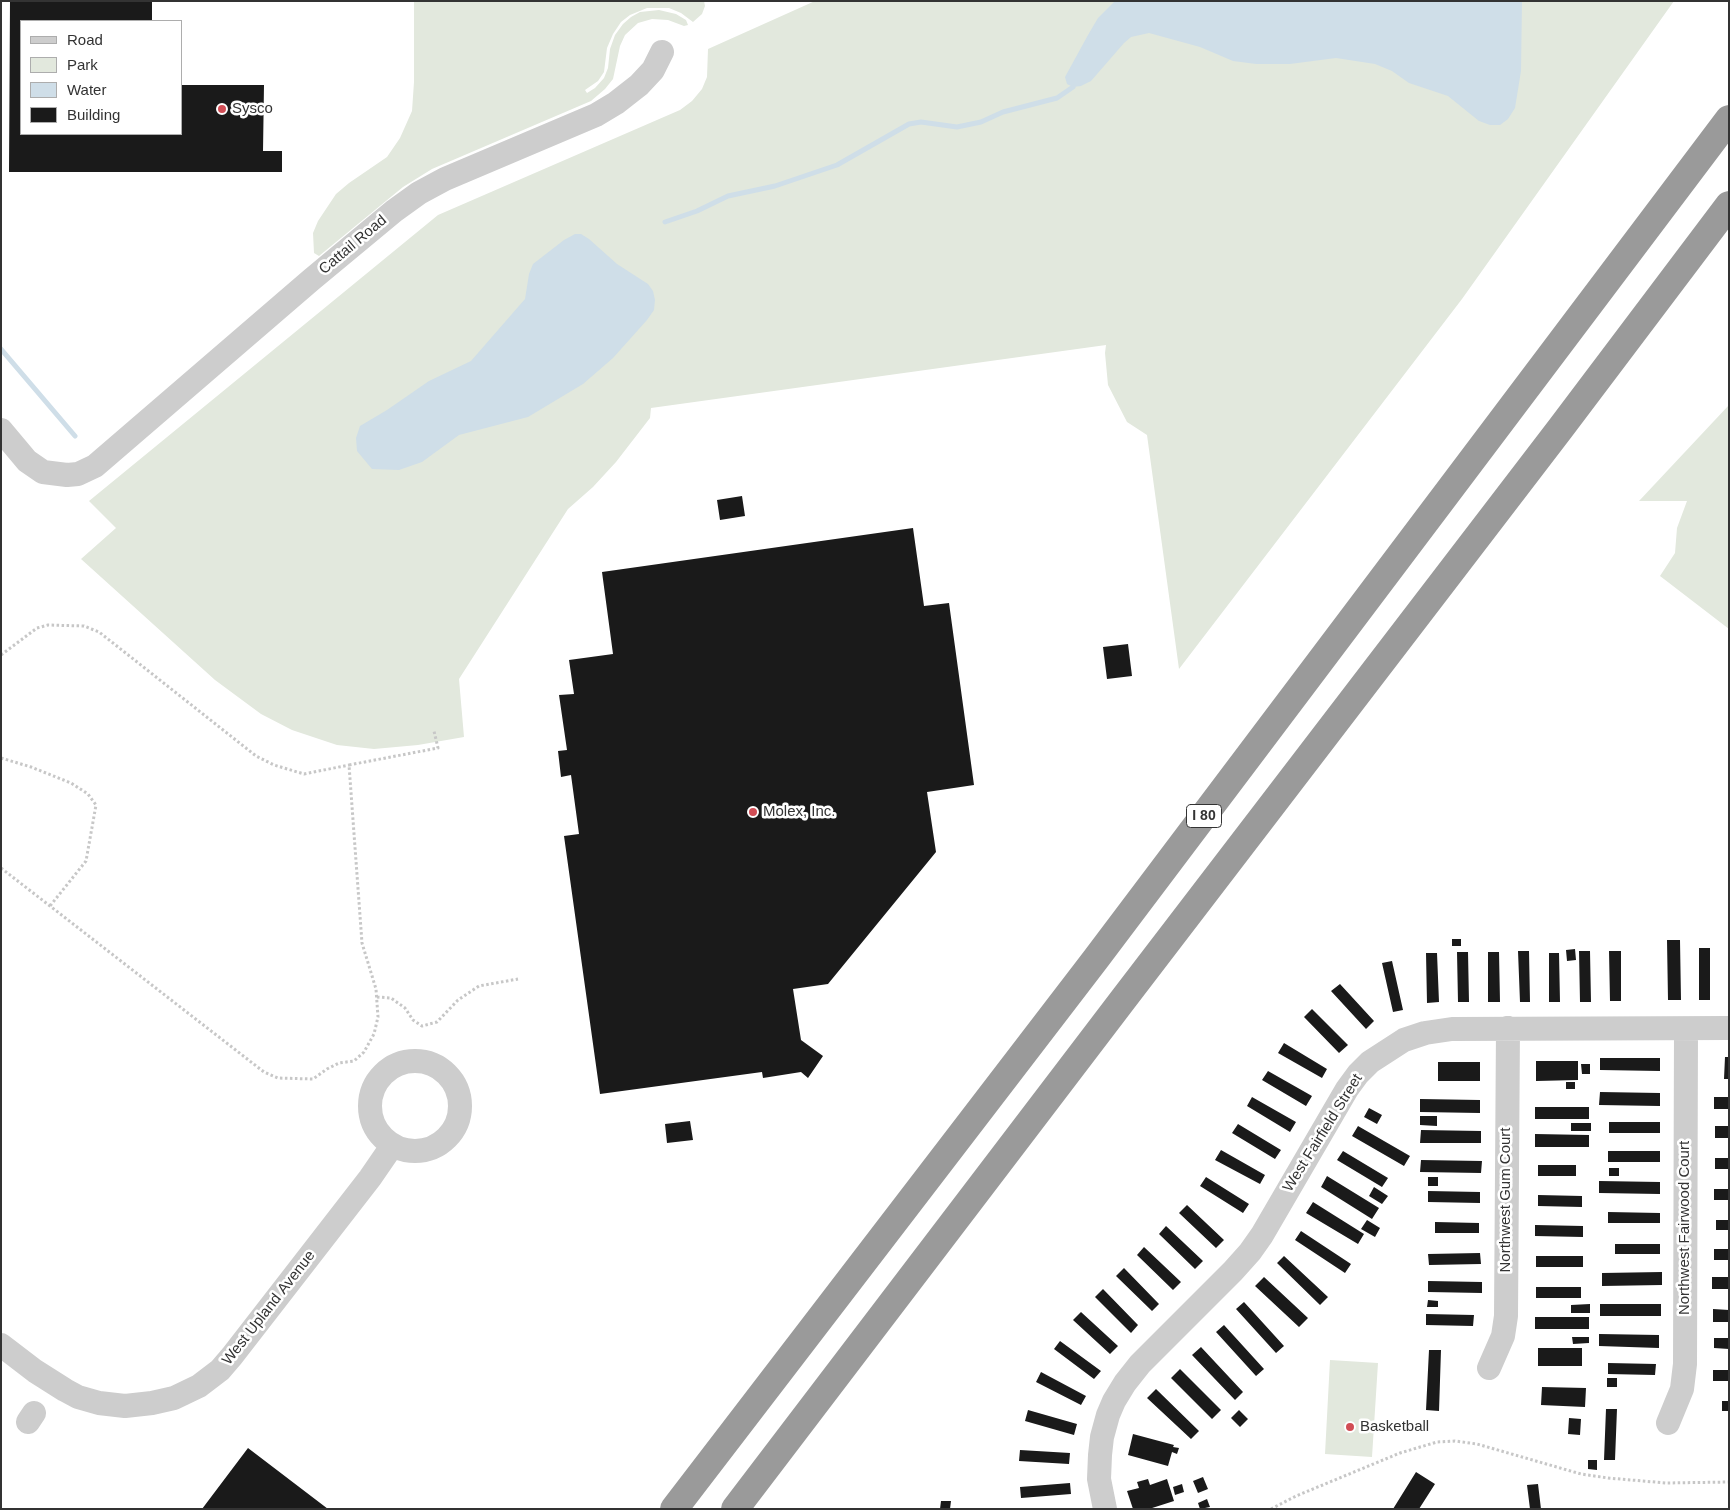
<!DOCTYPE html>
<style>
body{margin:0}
#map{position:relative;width:1730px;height:1510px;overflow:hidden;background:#fff;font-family:Helvetica,sans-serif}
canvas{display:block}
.frame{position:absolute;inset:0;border:2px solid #333;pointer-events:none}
.legend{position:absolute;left:20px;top:20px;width:162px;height:115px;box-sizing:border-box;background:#fff;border:1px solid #adadad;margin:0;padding:6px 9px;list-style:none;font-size:15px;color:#333}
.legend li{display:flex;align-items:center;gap:10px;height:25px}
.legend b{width:25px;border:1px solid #adadad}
</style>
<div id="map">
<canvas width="1730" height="1510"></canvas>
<div class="frame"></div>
<ul class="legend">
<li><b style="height:6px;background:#cdcdcd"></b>Road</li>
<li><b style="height:14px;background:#e2e8dd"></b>Park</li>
<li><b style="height:14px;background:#cfdee8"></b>Water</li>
<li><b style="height:14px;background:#1a1a1a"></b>Building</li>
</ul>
</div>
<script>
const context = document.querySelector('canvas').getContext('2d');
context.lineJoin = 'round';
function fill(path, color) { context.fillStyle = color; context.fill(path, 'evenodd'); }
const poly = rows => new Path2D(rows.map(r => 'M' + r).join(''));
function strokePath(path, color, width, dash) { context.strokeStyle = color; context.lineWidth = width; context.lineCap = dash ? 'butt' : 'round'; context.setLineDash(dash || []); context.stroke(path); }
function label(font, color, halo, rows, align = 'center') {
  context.font = font + ' Helvetica,sans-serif'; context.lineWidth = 5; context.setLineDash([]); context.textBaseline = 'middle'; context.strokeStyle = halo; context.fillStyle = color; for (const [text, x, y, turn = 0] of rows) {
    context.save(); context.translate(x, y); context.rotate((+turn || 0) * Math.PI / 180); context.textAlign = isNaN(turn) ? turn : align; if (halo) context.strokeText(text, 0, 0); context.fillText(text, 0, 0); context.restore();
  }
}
const green = poly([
 [414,1,704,1,705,6,702,14,693,22,681,13,669,8,647,8,630,15,621,22,613,34,607,48,604,72,598,81,585,90,587,93,595,88,604,78,608,68,610,49,615,35,623,24,631,17,640,12,659,10,676,14,686,20,688,25,684,26,668,20,652,19,638,23,625,35,620,46,613,79,605,89,591,101,432,169,403,187,319,256,314,253,313,233,318,221,336,194,349,183,387,157,400,138,412,111,414,82],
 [815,1,1674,1,1462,299,1179,669,1147,435,1127,422,1108,385,1105,353,1106,345,651,408,650,418,616,462,593,487,568,509,459,679,464,737,418,745,374,749,337,745,292,730,261,714,215,680,81,559,116,528,89,501,438,215,680,110,692,101,702,89,707,77,708,49],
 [1729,405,1729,629,1660,576,1675,553,1677,528,1687,501,1639,501],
 [1330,1360,1378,1363,1372,1457,1325,1454]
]);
const water = poly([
 [1115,1,1522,1,1521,71,1515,108,1508,119,1500,125,1490,125,1479,121,1448,96,1409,83,1392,71,1375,64,1336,58,1290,64,1256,64,1233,61,1200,47,1149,33,1131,37,1124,43,1091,81,1081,86,1073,87,1067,84,1065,77,1088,35,1098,18],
 [575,234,581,234,589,239,617,264,648,284,653,291,655,300,654,310,647,320,613,358,583,384,528,417,459,435,422,462,399,470,372,469,357,451,356,438,360,426,387,410,429,381,471,361,525,299,529,274,533,264,564,240]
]);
const stream = poly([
 [665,222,697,211,728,196,775,186,837,165,909,124,921,122,957,127,981,122,1003,112,1057,98,1073,87],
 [1,349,75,436]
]);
const building = poly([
 [10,1,152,1,152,21,21,21,21,134,181,134,181,85,264,85,263,151,282,151,282,172,9,172],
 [742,496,745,516,720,520,717,500],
 [913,528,924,606,949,603,974,785,927,792,936,852,828,984,793,989,801,1040,823,1056,808,1078,801,1072,763,1078,762,1072,600,1094,564,836,579,834,571,775,561,777,558,751,567,750,559,695,574,694,569,660,613,654,602,572],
 [1128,644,1132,676,1107,679,1103,647],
 [1452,939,1461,939,1461,946,1452,946],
 [1667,940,1680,940,1681,1000,1668,1000],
 [1699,948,1710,948,1710,1000,1699,1000],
 [1575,949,1576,960,1567,961,1566,950],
 [1518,951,1529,951,1530,1002,1520,1002],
 [1579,951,1590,951,1591,1002,1580,1002],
 [1609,951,1621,951,1621,1001,1610,1001],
 [1457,952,1468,952,1469,1002,1458,1002],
 [1488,952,1499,952,1500,1002,1488,1002],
 [1426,953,1437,953,1439,1002,1427,1003],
 [1549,953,1559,953,1560,1002,1549,1002],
 [1392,961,1403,1010,1393,1012,1382,963],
 [1340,984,1374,1021,1366,1029,1331,991],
 [1312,1009,1348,1045,1339,1053,1304,1017],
 [1284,1043,1327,1069,1322,1078,1278,1053],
 [1725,1057,1729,1057,1729,1079,1724,1079],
 [1600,1058,1660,1058,1660,1071,1600,1070],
 [1536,1061,1578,1061,1578,1080,1536,1081],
 [1438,1062,1480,1062,1480,1081,1438,1081],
 [1581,1064,1590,1064,1590,1074,1582,1074],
 [1268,1071,1312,1096,1306,1106,1262,1080],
 [1566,1082,1575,1082,1575,1089,1566,1089],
 [1600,1092,1660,1093,1660,1106,1599,1105],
 [1252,1097,1296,1122,1290,1132,1247,1106],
 [1714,1097,1729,1097,1729,1109,1714,1109],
 [1420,1099,1480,1100,1480,1113,1420,1112],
 [1535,1107,1589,1107,1589,1119,1535,1119],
 [1369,1108,1382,1115,1377,1124,1364,1117],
 [1420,1116,1437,1116,1437,1126,1420,1125],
 [690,1121,693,1140,667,1143,665,1124],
 [1609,1122,1660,1122,1660,1133,1609,1133],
 [1571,1123,1591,1123,1591,1131,1571,1131],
 [1238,1124,1281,1150,1275,1159,1232,1133],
 [1358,1126,1410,1156,1404,1166,1352,1136],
 [1715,1126,1729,1126,1729,1138,1715,1138],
 [1421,1130,1481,1131,1481,1143,1420,1143],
 [1535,1134,1589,1135,1589,1147,1535,1147],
 [1221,1150,1265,1175,1260,1184,1215,1160],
 [1343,1151,1388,1178,1382,1187,1337,1160],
 [1608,1151,1660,1151,1660,1162,1608,1162],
 [1715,1158,1729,1158,1729,1169,1715,1169],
 [1421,1160,1482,1161,1481,1173,1420,1172],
 [1538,1165,1576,1165,1576,1176,1538,1176],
 [1609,1168,1619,1168,1619,1176,1609,1176],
 [1327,1176,1379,1208,1372,1219,1321,1187],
 [1206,1177,1249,1204,1243,1213,1200,1186],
 [1428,1177,1438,1177,1438,1186,1428,1186],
 [1599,1181,1660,1182,1660,1194,1599,1193],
 [1374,1187,1388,1196,1382,1204,1369,1196],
 [1714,1189,1729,1189,1729,1200,1714,1200],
 [1428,1191,1480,1192,1480,1203,1428,1202],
 [1538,1195,1582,1196,1582,1207,1538,1206],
 [1313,1202,1364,1234,1358,1244,1306,1213],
 [1187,1205,1224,1240,1216,1248,1179,1213],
 [1608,1212,1660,1213,1660,1223,1608,1223],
 [1367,1220,1380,1228,1375,1237,1361,1229],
 [1716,1220,1729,1220,1729,1230,1716,1230],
 [1435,1222,1479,1223,1479,1233,1435,1233],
 [1535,1225,1583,1226,1583,1237,1535,1236],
 [1166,1226,1203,1261,1195,1269,1159,1234],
 [1301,1231,1351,1264,1345,1273,1295,1240],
 [1615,1244,1660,1244,1660,1254,1615,1254],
 [1144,1247,1181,1282,1173,1290,1137,1255],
 [1714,1249,1729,1249,1729,1260,1714,1260],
 [1480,1253,1481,1264,1429,1265,1428,1254],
 [1284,1256,1328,1297,1320,1305,1277,1263],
 [1536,1256,1583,1256,1583,1267,1536,1267],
 [1124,1268,1159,1304,1152,1311,1116,1276],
 [1662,1272,1662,1285,1602,1286,1602,1273],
 [1264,1277,1308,1318,1299,1327,1255,1286],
 [1712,1277,1729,1277,1729,1289,1712,1289],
 [1428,1281,1482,1282,1482,1293,1428,1292],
 [1536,1287,1581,1287,1581,1298,1536,1298],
 [1103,1289,1138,1325,1131,1333,1095,1297],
 [1428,1300,1438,1301,1438,1307,1427,1307],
 [1244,1302,1284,1346,1276,1353,1236,1309],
 [1590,1304,1590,1313,1571,1313,1571,1305],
 [1600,1304,1661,1304,1661,1316,1600,1316],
 [1713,1309,1729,1310,1729,1322,1713,1322],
 [1081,1312,1118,1346,1110,1354,1073,1320],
 [1426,1314,1474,1315,1473,1326,1426,1325],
 [1535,1317,1589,1317,1589,1329,1535,1329],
 [1224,1325,1264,1369,1256,1376,1216,1332],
 [1599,1334,1659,1335,1659,1348,1599,1346],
 [1572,1337,1589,1337,1589,1343,1573,1344],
 [1714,1338,1729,1338,1729,1349,1714,1348],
 [1060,1341,1101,1371,1094,1379,1054,1349],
 [1201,1347,1243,1392,1235,1400,1192,1355],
 [1538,1348,1582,1348,1582,1366,1538,1366],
 [1429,1350,1441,1350,1439,1411,1426,1410],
 [1608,1363,1656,1364,1655,1375,1608,1374],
 [1180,1369,1221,1410,1212,1419,1171,1378],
 [1713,1370,1729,1370,1729,1381,1713,1381],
 [1041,1372,1086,1396,1081,1405,1036,1382],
 [1607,1378,1617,1378,1617,1387,1607,1387],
 [1542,1387,1586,1388,1585,1407,1541,1405],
 [1156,1389,1199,1431,1191,1439,1147,1398],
 [1722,1401,1729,1401,1729,1411,1722,1411],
 [1606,1409,1617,1409,1615,1460,1604,1460],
 [1028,1410,1077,1424,1074,1435,1025,1421],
 [1239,1410,1248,1419,1240,1427,1231,1418],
 [1569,1418,1581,1419,1580,1435,1568,1434],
 [1133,1434,1174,1445,1173,1447,1179,1448,1177,1454,1172,1452,1168,1466,1128,1455],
 [248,1448,328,1509,202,1509],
 [1020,1450,1070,1453,1069,1464,1019,1461],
 [1588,1460,1597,1460,1597,1470,1588,1469],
 [1416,1472,1435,1484,1419,1509,1393,1509],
 [1203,1477,1208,1489,1198,1493,1193,1481],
 [1148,1479,1150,1485,1167,1479,1174,1501,1149,1509,1133,1509,1127,1491,1139,1488,1137,1482],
 [1070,1483,1071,1494,1021,1498,1020,1487],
 [1182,1484,1184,1492,1175,1495,1173,1487],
 [1538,1484,1541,1509,1530,1509,1527,1485],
 [1207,1499,1210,1507,1200,1509,1198,1503],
 [941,1501,951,1501,950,1509,940,1509]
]);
const path = poly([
 [1,655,37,628,48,625,84,626,99,632,113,643,256,756,274,765,304,774,349,765],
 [1,758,31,767,71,783,88,794,96,805,86,861,50,906],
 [1,868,264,1072,278,1078,313,1079,327,1069,339,1063,354,1061,364,1052,374,1034,378,1017,376,989,362,943,349,765,438,748,434,731],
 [377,997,391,998,405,1008,413,1020,422,1026,437,1022,458,1000,479,986,518,979],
 [1271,1509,1296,1496,1400,1453,1437,1442,1455,1441,1477,1444,1581,1474,1608,1478,1666,1483,1729,1482]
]);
const minor = poly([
 [1,430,27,461,43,472,67,475,78,474,95,466,311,280,394,211,419,193,445,179,596,115,616,103,639,85,653,70,662,52],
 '370 1106a45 45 0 1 1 90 0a45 45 0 1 1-90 0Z',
 [1,1345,35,1371,65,1390,78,1397,99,1403,125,1406,152,1403,174,1398,199,1386,220,1370,232,1356,370,1178,392,1146],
 [1489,1368,1503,1336,1506,1316,1508,1028],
 [28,1422,34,1413],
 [1668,1423,1682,1389,1685,1364,1686,1029],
 [1105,1509,1099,1479,1100,1455,1102,1437,1108,1415,1114,1401,1125,1383,1140,1364,1233,1271,1250,1252,1262,1235,1347,1089,1358,1074,1370,1062,1404,1040,1425,1033,1452,1029,1729,1028]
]);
const highway = poly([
 [674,1509,1095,960,1729,119],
 [735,1509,1125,997,1560,429,1729,205]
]);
const markers = [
 [222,109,5,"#d14d55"],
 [753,812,5,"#d14d55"],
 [1350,1427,5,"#d14d55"]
];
const shields = [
 [1204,816,35]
];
const shieldNames = [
 ["I 80",1204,816]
];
const poiNames = [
 ["Sysco",232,109],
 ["Molex, Inc.",763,812],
 ["Basketball",1360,1427]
];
const streetNames = [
 ["Cattail Road",353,245,-40],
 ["West Fairfield Street",1323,1133,-58],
 ["Northwest Gum Court",1506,1200,-90],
 ["Northwest Fairwood Court",1685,1228,-90],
 ["West Upland Avenue",269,1308,-52]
];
fill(green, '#e2e8dd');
fill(water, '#cfdee8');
strokePath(stream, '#cfdee8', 5);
fill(building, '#1a1a1a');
strokePath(path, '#c7c7c7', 3, [2.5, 2.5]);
strokePath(minor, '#cdcdcd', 24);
strokePath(highway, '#9a9a9a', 28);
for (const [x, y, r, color] of markers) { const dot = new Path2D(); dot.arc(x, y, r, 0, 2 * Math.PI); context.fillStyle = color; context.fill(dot); strokePath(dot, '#fff', 2); }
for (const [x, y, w] of shields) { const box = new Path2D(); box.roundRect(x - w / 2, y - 11.5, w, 23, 4); context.fillStyle = '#fff'; context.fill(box); strokePath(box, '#333', 1); }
label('bold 14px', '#333', null, shieldNames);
label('15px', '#333', '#fff', poiNames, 'left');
label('15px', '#333', '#fff', streetNames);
</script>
